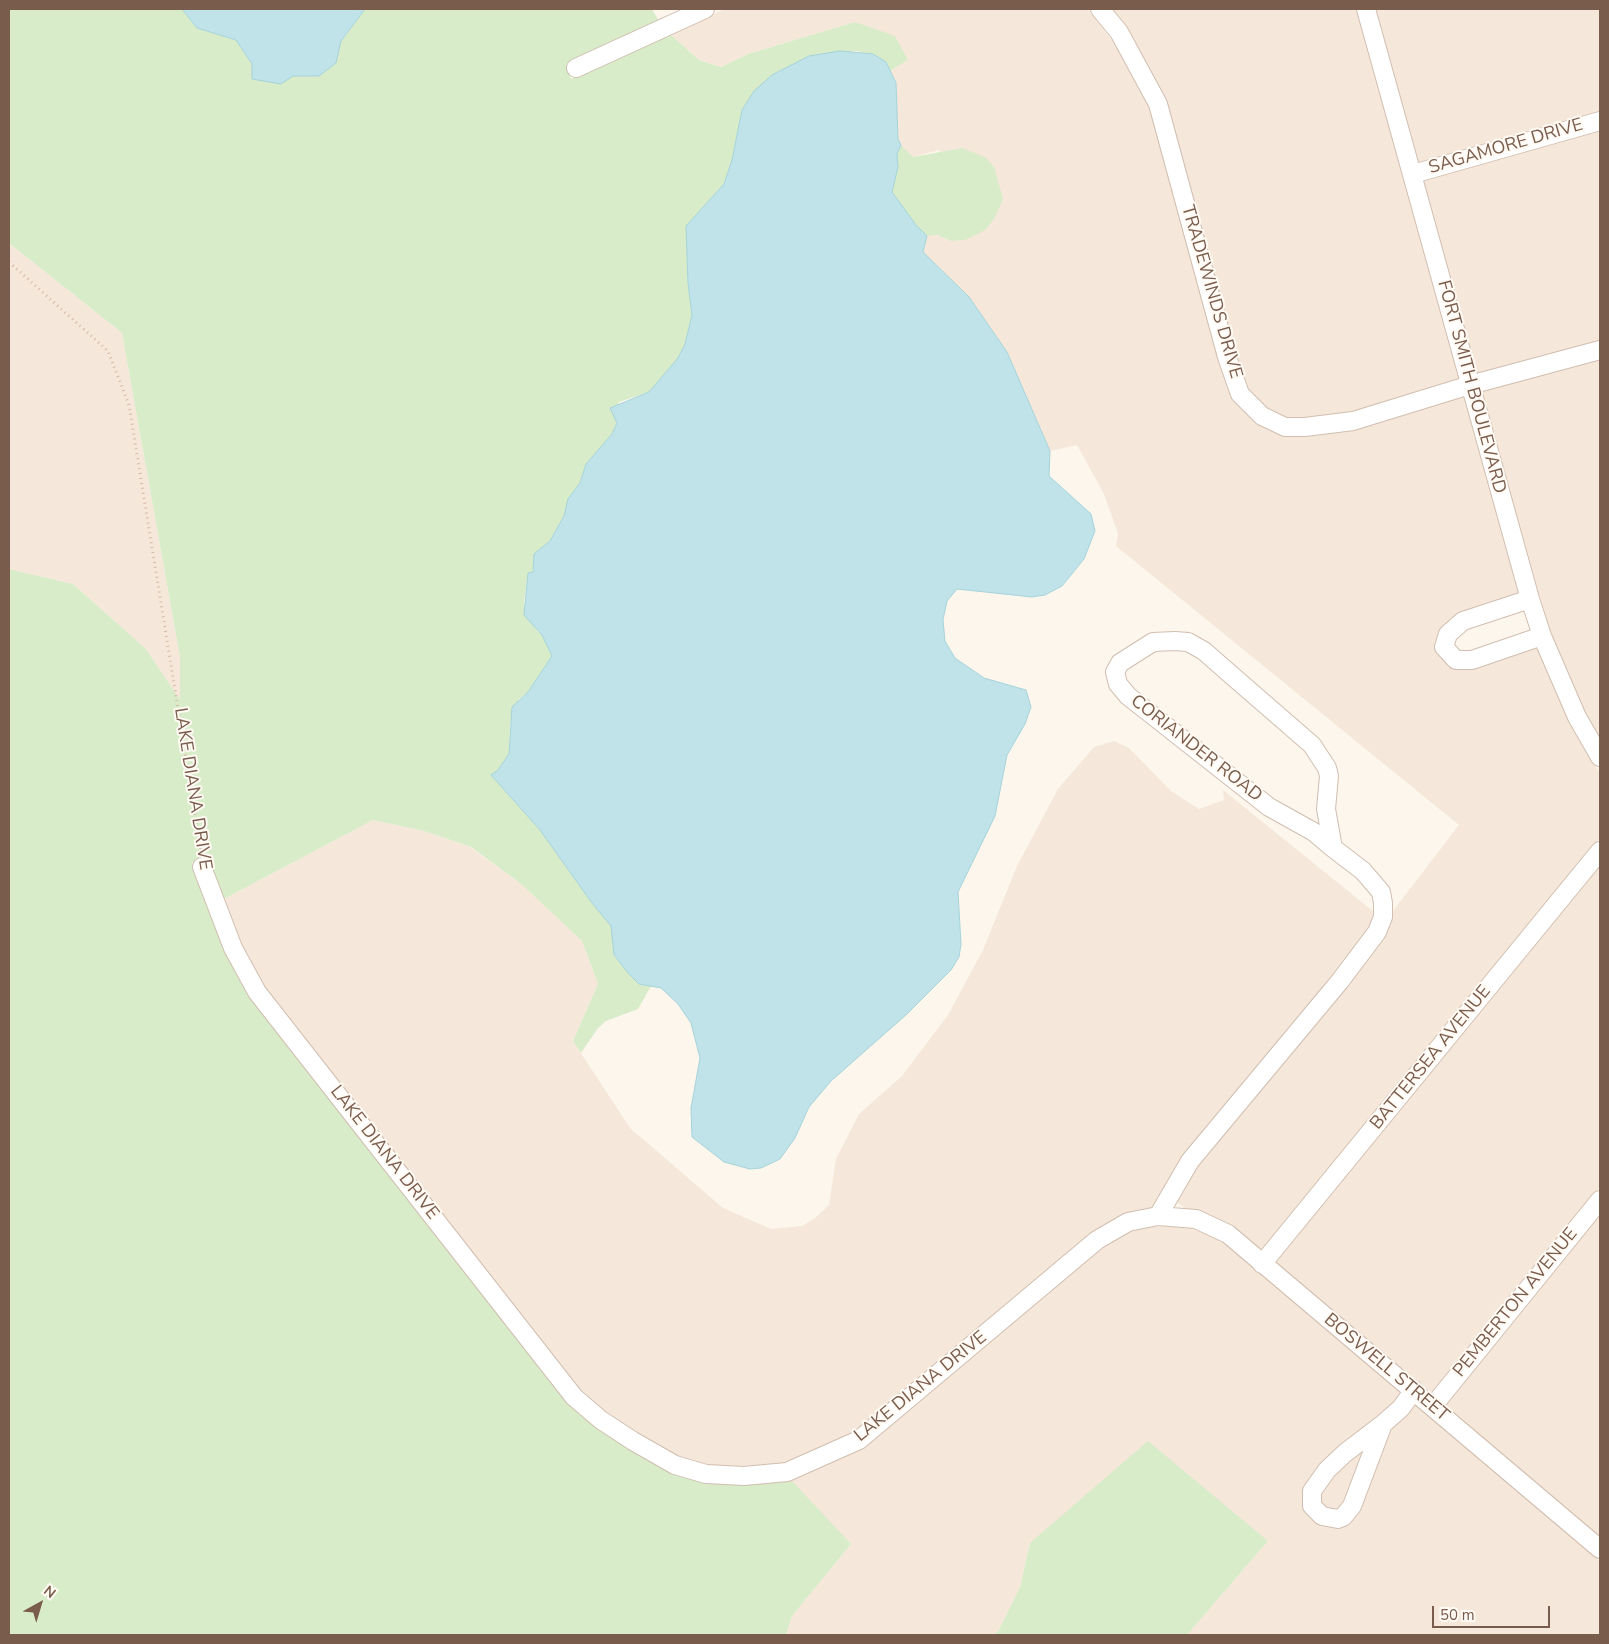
<!DOCTYPE html>
<style>
body{margin:0}
#map{position:relative;width:1609px;height:1644px;overflow:hidden;background:#fdf6ec;font-family:"Nunito Sans",sans-serif}
canvas{display:block}
.frame{position:absolute;inset:0;border:10px solid #7a5c4d;pointer-events:none}
.north{position:absolute;left:15px;top:1579px;width:50px;height:50px;-webkit-text-stroke:4px #fffaf3;paint-order:stroke;rotate:39deg;font-size:14px;font-weight:700;line-height:20px;text-align:center;color:#7a5c4d}
.north::after{content:'';display:block;margin:auto;width:18px;height:22px;background:#7a5c4d;clip-path:polygon(50% 0,100% 100%,50% 72%,0 100%)}
.scale{position:absolute;left:1432px;top:1606px;width:118px;height:22px;box-sizing:border-box;border:2px solid #7a5c4d;border-top:0;padding-left:6px;font-size:15px;line-height:18px;white-space:nowrap;color:#7a5c4d;-webkit-text-stroke:4px #fffaf3;paint-order:stroke}
</style>
<div id="map">
<canvas width="1609" height="1644"></canvas>
<div class="frame"></div>
<div class="north">N</div>
<div class="scale">50 m</div>
</div>
<script>
const context = document.querySelector('canvas').getContext('2d');
context.lineJoin = 'round';
function fill(path, color) { context.fillStyle = color; context.fill(path, 'evenodd'); }
const poly = rows => new Path2D(rows.map(r => 'M' + r).join(''));
function strokePath(path, color, width, dash) { context.strokeStyle = color; context.lineWidth = width; context.lineCap = dash ? 'butt' : 'round'; context.setLineDash(dash || []); context.stroke(path); }
function label(font, color, halo, rows, align = 'center') {
  context.font = font + ' "Nunito Sans",sans-serif'; context.lineWidth = 4; context.setLineDash([]); context.textBaseline = 'middle'; context.strokeStyle = halo; context.fillStyle = color; for (const [text, x, y, turn = 0] of rows) {
    context.save(); context.translate(x, y); context.rotate((+turn || 0) * Math.PI / 180); context.textAlign = isNaN(turn) ? turn : align; if (halo) context.strokeText(text, 0, 0); context.fillText(text, 0, 0); context.restore();
  }
}
const residential = poly([
 [725,9,1088,9,1117,47,1150,108,1219,361,1234,400,1281,435,1303,436,1355,429,1464,396,1519,594,1457,614,1436,646,1438,654,1450,666,1471,669,1537,646,1570,722,1600,774,1600,838,1262,1252,1232,1226,1200,1211,1186,1209,1176,1201,1197,1166,1459,825,1116,546,1118,534,1104,494,1077,445,1050,451,1007,352,969,297,923,252,927,236,937,235,951,241,965,240,939,150,913,157,907,153,898,140,896,84,890,71,908,60,855,22,748,54,721,67,699,60,670,34],
 [1111,9,1357,9,1460,380,1353,412,1305,418,1288,418,1268,408,1247,388,1235,354,1165,99,1127,28],
 [1375,9,1600,9,1600,112,1419,163],
 [1600,129,1600,342,1477,375,1423,180],
 [9,243,122,333,180,657,180,701,146,649,73,584,9,569],
 [1600,359,1600,739,1585,712,1550,632,1481,391],
 [1114,741,1129,748,1171,791,1199,809,1224,800,1223,790,1374,912,1369,929,1154,1206,855,1433,787,1464,744,1467,708,1465,679,1457,638,1433,607,1412,581,1390,264,987,241,944,224,899,373,820,424,831,470,847,521,884,582,941,598,984,573,1041,630,1128,723,1208,771,1229,802,1226,814,1219,829,1205,836,1159,859,1114,902,1076,948,1015,983,950,1017,866,1058,789,1094,747],
 [1600,864,1600,1187,1432,1393,1274,1262],
 [1600,1213,1600,1537,1444,1404],
 [1156,1225,1160,1227,1162,1225,1193,1228,1223,1242,1600,1561,1600,1635,1187,1635,1268,1541,1030,1543,1020,1587,998,1632,992,1635,786,1635,792,1616,851,1544,782,1481,812,1471,864,1447,1101,1248,1130,1231]
]);
const green = poly([
 [9,9,182,9,197,28,236,40,252,64,293,76,319,76,336,63,341,41,365,9,652,9,659,21,566,64,571,79,670,34,699,60,721,67,748,54,855,22,895,36,908,60,890,71,886,62,858,51,809,56,742,110,732,160,724,184,686,226,688,283,692,315,685,344,678,358,649,392,619,402,617,423,612,434,586,464,580,483,569,499,564,516,550,541,535,554,533,572,528,573,524,603,537,631,542,635,552,656,528,692,519,699,510,724,509,754,498,770,491,775,540,830,592,903,612,926,614,956,639,984,651,986,638,1009,606,1021,598,1028,581,1053,573,1041,598,984,582,941,521,884,471,847,424,831,373,820,224,899,208,856,192,863,225,952,250,998,529,1352,596,1427,671,1473,705,1482,793,1482,851,1544,792,1616,786,1635,9,1635,9,569,73,584,146,649,180,700,180,657,122,333,9,243],
 [901,145,913,157,962,148,985,157,994,167,1003,199,994,219,985,230,965,240,951,241,937,235,927,236,916,225,892,192,898,167,897,154],
 [1148,1441,1268,1541,1187,1635,992,1635,998,1632,1020,1587,1030,1543]
]);
const water = poly([
 [182,9,365,9,341,41,336,63,319,76,293,76,281,84,252,79,252,64,236,40,197,28,182,9],
 [840,51,873,54,886,62,896,83,898,139,901,145,897,154,898,167,892,192,916,225,927,236,923,252,969,297,1007,352,1050,451,1049,476,1091,514,1095,531,1084,559,1062,586,1045,595,1032,597,957,589,947,601,943,620,945,641,955,658,984,678,1026,690,1031,707,1025,724,1007,755,995,816,958,892,961,944,959,957,951,970,907,1014,831,1081,809,1107,795,1138,780,1159,761,1168,750,1169,724,1162,692,1137,691,1108,700,1058,691,1023,678,1004,661,988,639,984,628,973,614,955,611,926,592,903,540,830,491,775,498,770,509,754,512,707,528,692,552,656,542,635,524,615,528,573,533,572,534,554,550,541,564,516,568,499,580,483,586,464,612,434,617,423,610,408,649,392,678,358,685,344,692,315,688,283,686,226,724,184,732,160,742,110,754,91,772,75,809,56,840,51]
]);
const path = poly([
 [9,262,108,351,129,405,201,851]
]);
const minor = poly([
 [1100,9,1119,32,1158,104,1227,357,1240,394,1262,416,1285,427,1305,427,1353,421,1470,385,1600,350],
 [1366,9,1530,599,1542,636,1577,717,1600,757],
 [576,68,705,9],
 [1413,174,1600,121],
 [1530,599,1463,621,1448,634,1444,647,1456,660,1472,660,1542,636],
 [202,867,233,948,257,992,574,1397,601,1420,633,1441,675,1465,706,1474,744,1476,787,1472,859,1440,1097,1240,1128,1222,1158,1216,1196,1219,1228,1234,1600,1549],
 [1158,1216,1190,1161,1340,981,1377,932,1383,917,1383,903,1381,892,1363,871,1333,848,1314,832,1269,807,1128,696,1118,684,1115,672,1120,663,1153,642,1175,641,1188,642,1204,651,1229,673,1312,745,1327,768,1329,776,1326,809,1333,848],
 [1262,1264,1600,851],
 [1433,1406,1600,1200],
 [1383,1424,1352,1506,1343,1517,1338,1519,1322,1516,1312,1506,1312,1491,1327,1470,1345,1453,1383,1424,1401,1408,1414,1390]
]);
const streetNames = [
 ["SAGAMORE DRIVE",1506,147,-16],
 ["TRADEWINDS DRIVE",1211,292,74],
 ["FORT SMITH BOULEVARD",1471,387,75],
 ["CORIANDER ROAD",1196,749,38],
 ["LAKE DIANA DRIVE",192,789,81],
 ["BATTERSEA AVENUE",1431,1058,-51],
 ["LAKE DIANA DRIVE",384,1153,52],
 ["PEMBERTON AVENUE",1516,1303,-51],
 ["BOSWELL STREET",1386,1368,40],
 ["LAKE DIANA DRIVE",921,1387,-39]
];
fill(residential, '#f5e8da');
fill(green, '#d8ecc9');
fill(water, '#bfe3e8');
strokePath(water, '#a5d3da', 1);
strokePath(minor, '#d1beb0', 20);
strokePath(path, '#d9b8a5', 3, [1, 4]);
strokePath(minor, '#fff', 18);
label('18px', '#7a5c4d', '#fffaf3', streetNames);
</script>
